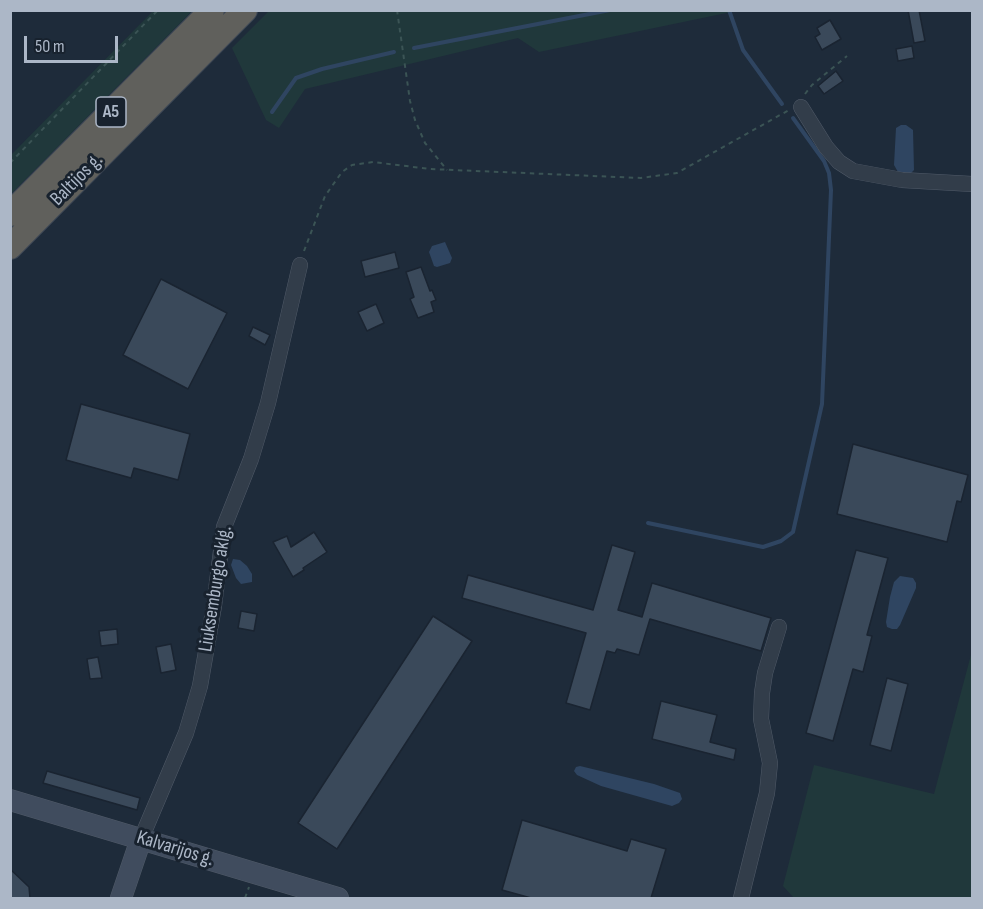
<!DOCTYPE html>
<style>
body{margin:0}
#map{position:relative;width:983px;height:909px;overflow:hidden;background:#1e2b3a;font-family:"Sofia Sans Condensed",sans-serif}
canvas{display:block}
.frame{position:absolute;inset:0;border:12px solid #acb7c7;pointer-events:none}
.scale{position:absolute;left:24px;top:36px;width:94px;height:27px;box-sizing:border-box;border:3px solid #acb7c7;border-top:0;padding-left:8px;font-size:18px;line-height:21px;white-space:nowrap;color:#acb7c7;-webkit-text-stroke:4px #18222e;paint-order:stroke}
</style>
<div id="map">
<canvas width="983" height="909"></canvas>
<div class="frame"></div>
<div class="scale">50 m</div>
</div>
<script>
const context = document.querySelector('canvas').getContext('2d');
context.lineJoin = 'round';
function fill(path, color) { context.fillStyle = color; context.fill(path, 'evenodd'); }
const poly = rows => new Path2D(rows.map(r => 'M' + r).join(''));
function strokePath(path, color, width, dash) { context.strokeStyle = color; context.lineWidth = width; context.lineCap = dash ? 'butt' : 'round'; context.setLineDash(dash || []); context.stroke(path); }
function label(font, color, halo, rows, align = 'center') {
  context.font = font + ' "Sofia Sans Condensed",sans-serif'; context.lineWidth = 6; context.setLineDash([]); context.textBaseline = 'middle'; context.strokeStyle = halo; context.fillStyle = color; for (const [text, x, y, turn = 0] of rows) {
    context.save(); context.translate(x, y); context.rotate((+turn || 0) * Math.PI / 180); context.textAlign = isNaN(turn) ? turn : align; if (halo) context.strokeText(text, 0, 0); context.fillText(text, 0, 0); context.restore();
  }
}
const green = poly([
 [153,11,192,11,11,194,11,155],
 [269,11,269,10,736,11,539,52,518,38,305,89,279,128,266,120,232,48],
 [972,651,972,898,794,898,783,886,814,765,934,794]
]);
const water = poly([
 [901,125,906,125,913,130,914,170,911,173,903,174,898,172,894,165,896,128],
 [445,242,452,258,450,263,437,267,434,266,429,252,432,246],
 [233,559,240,560,247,566,252,574,252,582,241,584,236,578,231,565],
 [900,576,913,578,916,583,916,588,900,625,897,629,892,629,887,627,886,622,890,597,894,582],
 [580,766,654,784,680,793,682,799,679,803,672,806,601,786,577,775,574,771,576,767]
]);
const stream = poly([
 [729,10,743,50,782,104],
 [414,48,610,10],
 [272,112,296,78,322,69,394,52],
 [648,523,763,547,781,541,793,532,822,404,831,190,829,173,824,161,793,118]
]);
const building = poly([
 [908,10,919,10,925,41,914,43,908,10],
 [830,20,841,39,822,50,815,37,820,34,817,28,830,20],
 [912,46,914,58,898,61,896,49,912,46],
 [836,71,843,81,824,94,818,86,836,71],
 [395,252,399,268,365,277,361,261,395,252],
 [421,267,430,291,432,290,436,300,431,302,434,312,418,318,410,299,414,297,406,272,421,267],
 [161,279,227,313,188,389,123,355,161,279],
 [376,304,384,323,367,331,358,312,376,304],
 [253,327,270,335,265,345,249,336,253,327],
 [81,404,190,434,178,480,134,468,131,478,66,460,81,404],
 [853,444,968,475,961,502,957,501,947,542,837,514,853,444],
 [314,532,327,552,303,568,304,570,293,577,273,542,287,536,291,547,314,532],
 [612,545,635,552,618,610,642,617,652,583,771,618,761,651,650,619,639,655,617,649,615,653,607,651,590,710,566,703,586,633,462,598,468,575,593,610,612,545],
 [856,550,888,558,867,635,872,636,863,672,853,669,833,741,806,733,856,550],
 [241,611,257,614,254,631,238,628,241,611],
 [433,616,472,641,337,849,298,823,433,616],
 [117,629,118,644,101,646,99,631,117,629],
 [171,644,176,670,161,673,156,647,171,644],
 [98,657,102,678,90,679,87,659,98,657],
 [887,678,908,684,891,751,870,745,887,678],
 [661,701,717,715,710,742,736,749,734,760,652,739,661,701],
 [47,771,140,798,137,810,43,783,47,771],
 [522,820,627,851,631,839,666,849,651,898,531,898,502,890,522,820],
 [10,869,29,887,30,898,10,898,10,869]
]);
const path = poly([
 [397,10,410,101,415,120,425,143,447,170],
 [805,94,812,85,847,56],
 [10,163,158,10],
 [304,251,325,196,342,172,352,165,373,162,430,169,641,178,677,173,789,110],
 [245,898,249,887]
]);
const minor = poly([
 [801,107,826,147,839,162,853,171,902,180,972,184],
 [141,839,186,733,200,686,214,606,224,527,251,459,268,403,300,265],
 [741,898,767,793,770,763,761,719,762,693,765,673,779,627]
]);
const secondary = poly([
 [10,800,338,898],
 [121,898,141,839]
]);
const trunk = poly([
 [10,214,212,10],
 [10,247,245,10]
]);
const shields = [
 [111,112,30]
];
const shieldNames = [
 ["A5",111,112]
];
const streetNames = [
 ["Baltijos g.",77,180,-45],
 ["Liuksemburgo aklg.",216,589,-81],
 ["Kalvarijos g.",175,849,17]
];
fill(green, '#20383b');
fill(water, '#2f4561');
strokePath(stream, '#2f4561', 4);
fill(building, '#3a495a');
strokePath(building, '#1a2431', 1.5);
strokePath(minor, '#505a68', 16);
strokePath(secondary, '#505a68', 22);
strokePath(trunk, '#3d4755', 26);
strokePath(path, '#3b5455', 2, [4.5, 4.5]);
strokePath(minor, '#323d4a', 15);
strokePath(secondary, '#404c5e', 21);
strokePath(trunk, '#60605c', 24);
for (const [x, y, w] of shields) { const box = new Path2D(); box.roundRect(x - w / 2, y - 15, w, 30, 4.5); context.fillStyle = '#18222e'; context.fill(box); strokePath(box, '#acb7c7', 1.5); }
label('bold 18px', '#acb7c7', null, shieldNames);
label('20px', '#acb7c7', '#18222e', streetNames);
</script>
